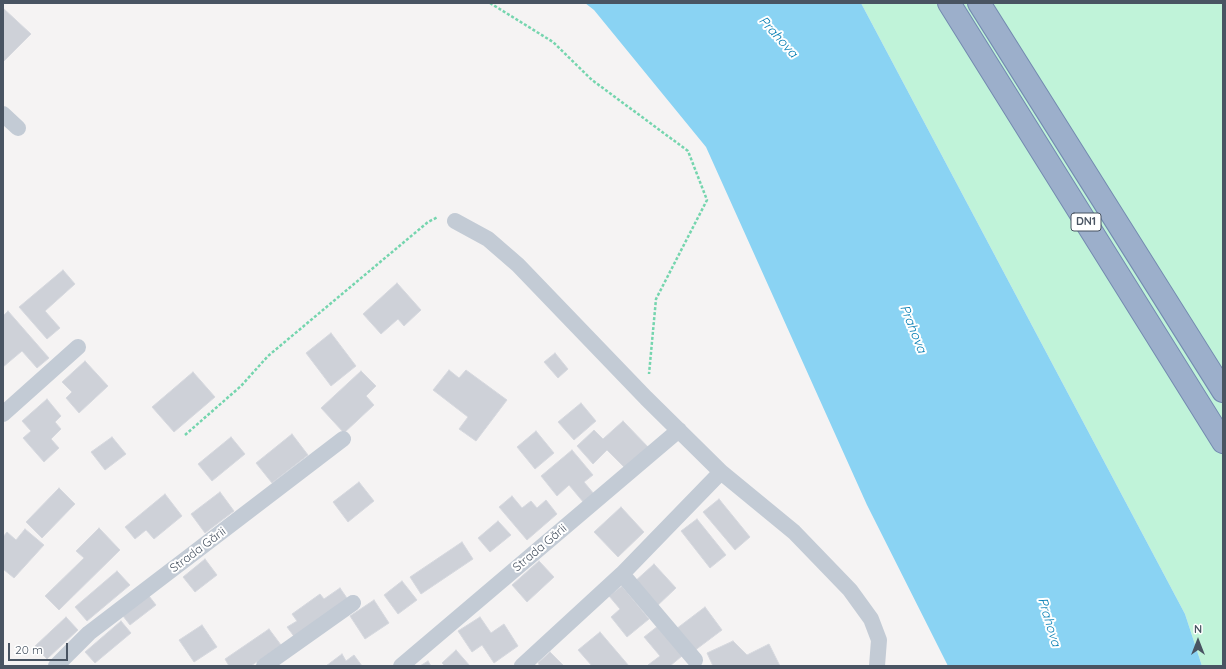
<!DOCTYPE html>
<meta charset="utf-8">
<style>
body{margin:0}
#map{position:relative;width:1226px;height:669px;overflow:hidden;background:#f5f3f3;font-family:Quicksand,sans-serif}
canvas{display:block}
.frame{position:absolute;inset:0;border:4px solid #495462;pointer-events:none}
.north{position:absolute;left:1178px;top:621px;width:40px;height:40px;-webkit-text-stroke:3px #fff;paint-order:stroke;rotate:0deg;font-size:11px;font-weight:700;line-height:16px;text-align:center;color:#495462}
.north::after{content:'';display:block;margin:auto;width:14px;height:18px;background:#495462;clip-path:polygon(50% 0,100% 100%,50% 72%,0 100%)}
.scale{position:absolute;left:8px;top:643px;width:60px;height:18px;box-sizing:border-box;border:2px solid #495462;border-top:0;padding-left:5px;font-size:12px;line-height:14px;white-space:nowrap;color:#495462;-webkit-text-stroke:3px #fff;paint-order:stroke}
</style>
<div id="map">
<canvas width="1226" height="669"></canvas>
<div class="frame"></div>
<div class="north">N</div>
<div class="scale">20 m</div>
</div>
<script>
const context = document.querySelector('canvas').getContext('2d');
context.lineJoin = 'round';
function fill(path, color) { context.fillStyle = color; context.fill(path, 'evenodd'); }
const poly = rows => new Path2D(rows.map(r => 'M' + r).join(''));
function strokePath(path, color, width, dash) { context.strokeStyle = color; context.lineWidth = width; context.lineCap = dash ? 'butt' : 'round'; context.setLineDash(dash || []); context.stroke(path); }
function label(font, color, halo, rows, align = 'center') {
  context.font = font + ' Quicksand,sans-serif'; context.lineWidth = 4; context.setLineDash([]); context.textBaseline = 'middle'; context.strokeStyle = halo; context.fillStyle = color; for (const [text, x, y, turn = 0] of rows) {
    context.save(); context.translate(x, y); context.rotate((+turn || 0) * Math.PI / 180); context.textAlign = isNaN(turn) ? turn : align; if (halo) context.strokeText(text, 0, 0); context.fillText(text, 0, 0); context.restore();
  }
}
const green = poly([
 [861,3,1223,3,1223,666,1202,666,1185,614]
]);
const water = poly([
 [585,3,861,3,1185,614,1202,666,948,666,867,505,706,147,594,10]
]);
const building = poly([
 [3,8,31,34,3,62,3,8],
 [63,270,75,284,45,311,60,328,47,339,19,307,63,270],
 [397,283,421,310,404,326,398,319,381,334,363,314,397,283],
 [8,311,49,358,37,368,22,351,3,367,3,316,8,311],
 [331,333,356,366,331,386,306,353,331,333],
 [555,353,568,369,558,378,544,362,555,353],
 [85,361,108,386,79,413,66,398,72,392,62,382,85,361],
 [449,370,459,378,466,370,507,400,476,441,459,429,468,417,433,390,449,370],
 [361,371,376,386,366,396,374,405,344,433,321,408,361,371],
 [193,372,215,397,174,432,152,407,193,372],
 [47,399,61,416,55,422,61,429,51,439,59,448,44,462,23,438,31,431,22,421,47,399],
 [581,403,596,421,574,440,558,422,581,403],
 [623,421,650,449,627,470,607,450,593,464,577,446,594,430,603,439,623,421],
 [536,431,554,453,535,469,517,447,536,431],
 [292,434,308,455,272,483,256,463,292,434],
 [112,437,126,454,105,470,91,452,112,437],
 [231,437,245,454,212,481,198,464,231,437],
 [572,450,593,475,584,482,594,494,584,503,569,485,557,496,541,476,572,450],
 [359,482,374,501,348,522,333,502,359,482],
 [59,488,75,504,42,538,26,522,59,488],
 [220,492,234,511,205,533,191,514,220,492],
 [165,494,182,516,154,539,146,530,135,539,125,527,165,494],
 [512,496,522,508,531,501,537,508,546,500,557,514,527,540,499,507,512,496],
 [719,499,750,537,735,550,703,512,719,499],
 [621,507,644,532,618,557,594,532,621,507],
 [697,519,726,555,710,568,681,531,697,519],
 [498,521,511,535,490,552,478,538,498,521],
 [99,528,120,550,59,610,45,596,84,558,76,551,99,528],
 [25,529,44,545,14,578,3,569,3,537,7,532,16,540,25,529],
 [462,542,473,559,421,594,410,577,462,542],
 [205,559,217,575,195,592,183,577,205,559],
 [539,561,554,577,527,602,512,585,539,561],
 [654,564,676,588,656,607,633,583,654,564],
 [117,571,130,585,87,621,75,607,117,571],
 [402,581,417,600,398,614,384,595,402,581],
 [622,586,649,619,627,637,611,617,620,609,609,596,622,586],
 [340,588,349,601,296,639,287,627,297,621,292,614,320,594,324,599,340,588],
 [149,596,156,605,130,625,123,616,149,596],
 [374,600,389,623,365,639,350,616,374,600],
 [705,607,722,630,694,651,676,629,705,607],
 [66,617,78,630,47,659,35,646,66,617],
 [480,617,491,633,504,624,518,646,494,663,482,645,472,652,458,631,480,617],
 [121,621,131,633,95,663,85,652,121,621],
 [202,625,217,647,194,662,179,640,202,625],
 [658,626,682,656,670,666,648,665,660,656,644,637,658,626],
 [269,629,281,645,251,666,229,666,225,659,269,629],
 [600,632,629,666,592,666,578,650,600,632],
 [733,641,747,655,769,644,780,666,713,666,707,653,733,641],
 [456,650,470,666,445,666,442,663,456,650],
 [550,652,564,666,540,666,538,663,550,652],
 [342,654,346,661,354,655,362,666,326,666,342,654],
 [428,661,431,666,420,666,428,661]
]);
const path = poly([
 [490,3,553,42,592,80,688,151,707,200,656,299,649,374],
 [185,435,241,386,268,356,428,222,438,217]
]);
const minor = poly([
 [3,114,18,128],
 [455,221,488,239,518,265,646,398,721,472,794,532,850,590,871,619,879,640,877,666],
 [3,414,78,347],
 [622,574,695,660],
 [56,666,89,633,343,439],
 [264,666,353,603],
 [401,666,679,430],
 [522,666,622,574,721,472]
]);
const trunk = poly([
 [949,3,1223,442],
 [979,3,1223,391]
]);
const shields = [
 [1086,222,30]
];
const shieldNames = [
 ["DN1",1086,222]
];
const streetNames = [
 ["Strada Gării",540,548,-40],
 ["Strada Gării",198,550,-37]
];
const waterNames = [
 ["Prahova",778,37,48],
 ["Prahova",913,329,68],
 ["Prahova",1049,622,73]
];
fill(green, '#c0f3d9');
fill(water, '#8ad3f3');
fill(building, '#ced1d8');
strokePath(building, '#d6d8de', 1);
strokePath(trunk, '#738ab0', 24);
strokePath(path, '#75d5ae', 2.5, [3, 2]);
strokePath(minor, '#c3cbd5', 16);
strokePath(trunk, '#9cafcb', 22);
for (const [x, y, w] of shields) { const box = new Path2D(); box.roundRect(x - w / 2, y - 9, w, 18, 3); context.fillStyle = '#fff'; context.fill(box); strokePath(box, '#495462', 1); }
label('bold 11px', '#495462', null, shieldNames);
label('12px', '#495462', '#fff', streetNames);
label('italic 13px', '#037db3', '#fff', waterNames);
</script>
